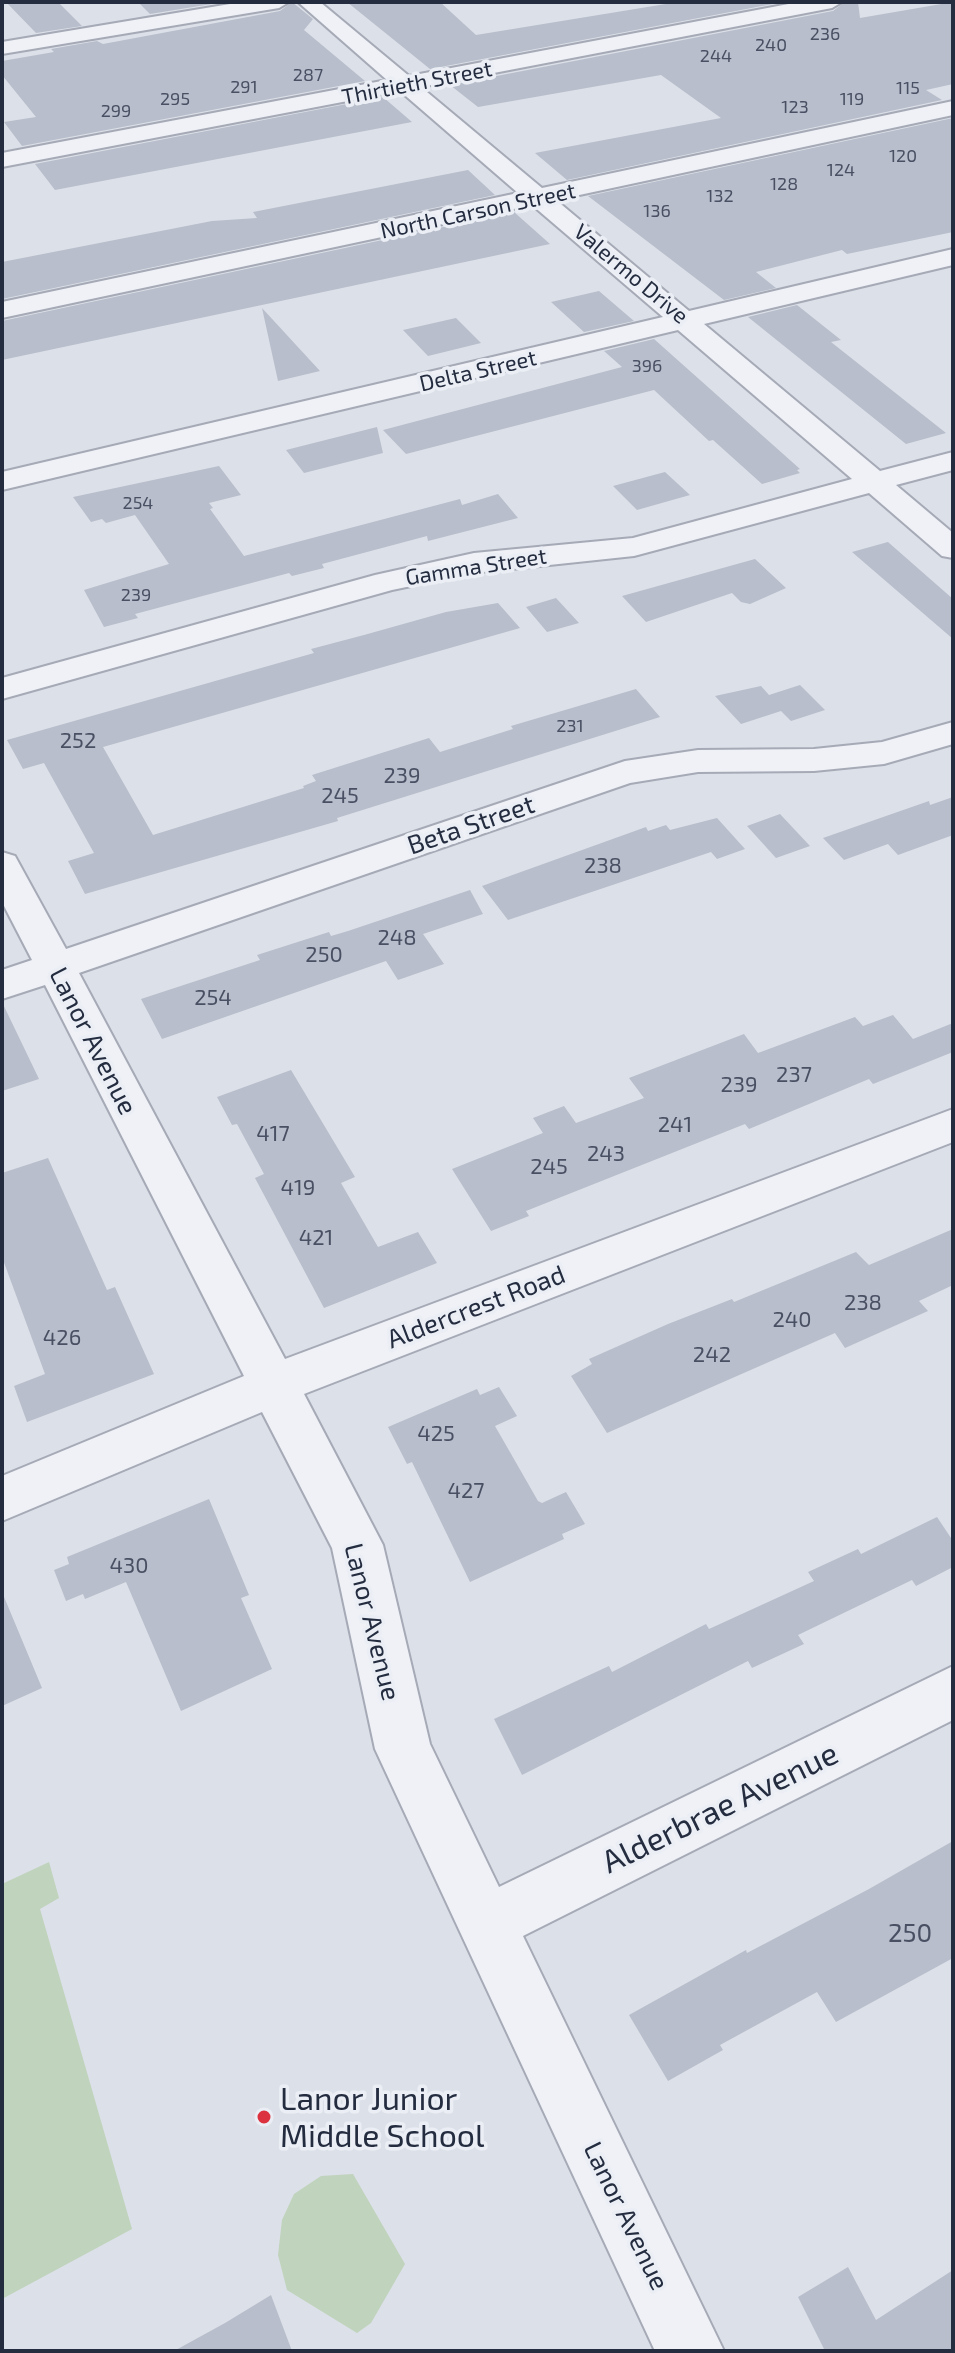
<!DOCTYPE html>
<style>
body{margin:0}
#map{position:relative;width:955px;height:2353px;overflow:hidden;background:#dce0e8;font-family:"Exo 2",sans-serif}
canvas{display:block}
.frame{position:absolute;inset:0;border:4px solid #242c40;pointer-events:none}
</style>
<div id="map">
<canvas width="955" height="2353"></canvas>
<div class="frame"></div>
</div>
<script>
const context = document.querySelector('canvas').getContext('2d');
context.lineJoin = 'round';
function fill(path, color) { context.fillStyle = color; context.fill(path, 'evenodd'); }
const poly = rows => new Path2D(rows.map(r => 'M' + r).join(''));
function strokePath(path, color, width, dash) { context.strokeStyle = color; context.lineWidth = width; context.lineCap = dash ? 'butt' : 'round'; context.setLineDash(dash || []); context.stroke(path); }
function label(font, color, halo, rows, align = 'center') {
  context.font = font + ' "Exo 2",sans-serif'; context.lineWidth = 7; context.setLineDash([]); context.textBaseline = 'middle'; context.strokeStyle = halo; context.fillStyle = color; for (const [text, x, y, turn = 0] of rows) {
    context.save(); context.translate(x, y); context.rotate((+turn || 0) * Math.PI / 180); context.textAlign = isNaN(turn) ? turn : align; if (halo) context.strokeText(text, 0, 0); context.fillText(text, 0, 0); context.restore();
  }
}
const green = poly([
 [49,1862,59,1898,40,1909,132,2229,2,2299,2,1884],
 [353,2174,405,2264,371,2323,357,2333,287,2290,278,2255,282,2220,294,2194,321,2176]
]);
const building = poly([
 [6,2,58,2,82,26,36,33],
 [138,2,224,2,150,14],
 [292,2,313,19,304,30,365,81,22,146,4,122,36,117,2,75,2,61,54,52,51,49,97,41,103,44,280,11],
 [347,2,440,2,476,35,678,2,783,2,430,69],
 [845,2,858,2,860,18,953,2,953,84,926,90,942,100,567,180,535,153,721,118,661,75,478,107,450,85,833,11],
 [383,97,412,122,55,190,35,164],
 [953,118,953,232,847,254,842,250,756,272,776,288,724,300,588,196],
 [468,170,495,195,2,299,2,262,212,221,257,218,253,212],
 [514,212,550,244,2,360,2,321],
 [599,291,634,321,584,332,551,302],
 [797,305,841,340,831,342,946,433,906,444,748,317],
 [262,308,320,371,278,381],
 [456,318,481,343,428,356,403,330],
 [654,339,800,469,797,470,800,473,762,484,713,440,709,441,654,390,406,454,383,430,622,367,604,351],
 [377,427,383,453,304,473,286,450],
 [219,466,241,495,209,503,213,508,210,509,244,556,460,499,462,505,498,494,518,518,428,541,427,536,322,564,324,568,292,576,289,573,135,614,138,618,104,627,84,590,169,564,135,515,106,523,102,519,91,522,73,497],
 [665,472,690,495,637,510,613,486],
 [888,542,953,599,953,639,852,552],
 [755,559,786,588,750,604,741,602,732,593,646,622,622,596],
 [556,598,579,623,547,632,526,607],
 [498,603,520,628,103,747,153,835,304,788,303,786,316,781,312,775,429,738,440,752,513,729,511,726,636,689,660,717,337,818,338,821,85,894,68,861,94,853,44,763,23,769,7,740,314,653,311,649,364,635,446,612],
 [800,685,825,710,791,721,781,711,741,724,715,696,761,686,769,695],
 [953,797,953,835,898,855,888,844,844,860,823,838,929,801,930,805],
 [780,814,810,846,776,858,747,826],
 [717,818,745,849,717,859,711,852,508,920,482,886,646,827,648,831,666,825,670,830],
 [470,890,483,914,423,934,444,964,398,980,386,961,162,1039,141,999,260,960,257,955,329,932,331,936,348,931],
 [2,1002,39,1079,2,1091],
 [893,1015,913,1039,953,1023,953,1052,873,1084,869,1079,749,1129,745,1124,526,1211,529,1216,491,1231,452,1169,543,1133,533,1118,564,1106,576,1123,644,1098,629,1078,744,1034,758,1053,855,1017,863,1026],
 [291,1070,355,1177,341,1183,378,1247,418,1232,437,1263,324,1308,255,1178,264,1174,237,1124,232,1125,217,1097],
 [48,1158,107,1290,115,1287,154,1374,27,1422,14,1386,45,1374,2,1257,2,1173],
 [953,1229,953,1285,919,1301,928,1311,845,1348,835,1333,607,1433,571,1376,592,1364,589,1359,668,1324,732,1299,734,1302,856,1252,869,1265],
 [499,1387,517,1416,495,1426,538,1501,542,1503,566,1492,585,1524,562,1534,564,1539,470,1582,412,1462,407,1464,388,1427,477,1389,480,1395],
 [209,1499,249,1595,241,1598,272,1669,181,1711,126,1582,85,1599,83,1594,66,1601,54,1570,69,1564,67,1557],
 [937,1517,953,1541,953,1567,916,1586,912,1580,798,1635,804,1644,752,1668,748,1661,522,1775,494,1719,609,1666,612,1672,706,1624,709,1629,814,1581,808,1572,858,1549,861,1554],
 [2,1592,42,1688,2,1706],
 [953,1841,953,1958,836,2022,817,1992,720,2045,723,2050,668,2081,629,2015,746,1950,747,1953,869,1889],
 [848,2267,876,2320,953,2270,953,2351,825,2351,798,2297],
 [271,2295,292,2351,174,2351,225,2323]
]);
const minor = poly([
 [242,2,289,2,279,8,2,54,2,42,242,2],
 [298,2,320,2,409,76,799,2,842,2,832,8,421,87,542,188,953,101,953,115,556,200,689,311,953,249,953,265,704,324,880,471,953,452,953,470,896,485,953,533,953,558,942,556,869,493,634,556,474,573,392,590,2,699,2,678,375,575,474,553,633,538,852,479,678,330,2,490,2,472,663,317,532,205,2,318,2,302,518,193,400,91,2,167,2,153,387,80,298,2],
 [953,722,953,744,884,764,814,771,698,772,630,783,79,973,285,1359,953,1109,953,1142,304,1394,383,1545,430,1744,499,1887,953,1666,953,1720,523,1936,724,2351,655,2351,375,1749,332,1548,262,1412,2,1521,2,1476,244,1376,45,985,2,999,2,970,32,960,2,902,2,852,15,856,66,949,625,761,698,750,814,749,882,742,953,722]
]);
const markers = [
 [264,2117,8,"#dc3240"]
];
const farNumbernames = [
 ["236",825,34],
 ["240",771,45],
 ["244",716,56],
 ["287",308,75],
 ["291",244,87],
 ["115",908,88],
 ["295",175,99],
 ["119",852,99],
 ["123",795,107],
 ["299",116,111],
 ["120",903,156],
 ["124",841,170],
 ["128",784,184],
 ["132",720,196],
 ["136",657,211],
 ["396",647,366],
 ["254",138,503],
 ["239",136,595],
 ["231",570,726]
];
const farStreetnames = [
 ["Thirtieth Street",417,83,-11],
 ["North Carson Street",478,211,-12],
 ["Valermo Drive",631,274,40],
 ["Delta Street",478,371,-13],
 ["Gamma Street",476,567,-9]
];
const numberNames = [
 ["252",78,741],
 ["239",402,776],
 ["245",340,796],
 ["238",603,866],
 ["248",397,938],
 ["250",324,955],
 ["254",213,998],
 ["237",794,1075],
 ["239",739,1085],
 ["241",675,1125],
 ["417",273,1134],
 ["243",606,1154],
 ["245",549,1167],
 ["419",298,1188],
 ["421",316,1238],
 ["238",863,1303],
 ["240",792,1320],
 ["426",62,1338],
 ["242",712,1355],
 ["425",436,1434],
 ["427",466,1491],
 ["430",129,1566]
];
const streetNames = [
 ["Beta Street",471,825,-19],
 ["Lanor Avenue",93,1041,63],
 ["Aldercrest Road",476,1307,-21],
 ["Lanor Avenue",372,1622,76],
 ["Lanor Avenue",626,2216,64]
];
const nearNumbernames = [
 ["250",910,1933]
];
const nearStreetnames = [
 ["Alderbrae Avenue",720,1808,-26]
];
const nearPoinames = [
 ["Lanor Junior",280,2099],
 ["Middle School",280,2136]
];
fill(green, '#c0d3bc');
fill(building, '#b8becb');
strokePath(minor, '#a5aab6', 4);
fill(minor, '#eff1f6');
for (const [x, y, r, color] of markers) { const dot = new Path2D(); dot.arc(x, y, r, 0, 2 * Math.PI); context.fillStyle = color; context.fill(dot); strokePath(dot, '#ebeff5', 3); }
label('18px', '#495063', null, farNumbernames);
label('22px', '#242c40', '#ebeff5', farStreetnames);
label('22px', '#495063', null, numberNames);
label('26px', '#242c40', '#ebeff5', streetNames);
label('26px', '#495063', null, nearNumbernames);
label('32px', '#242c40', '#ebeff5', nearStreetnames);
label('32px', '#242c40', '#ebeff5', nearPoinames, 'left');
</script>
